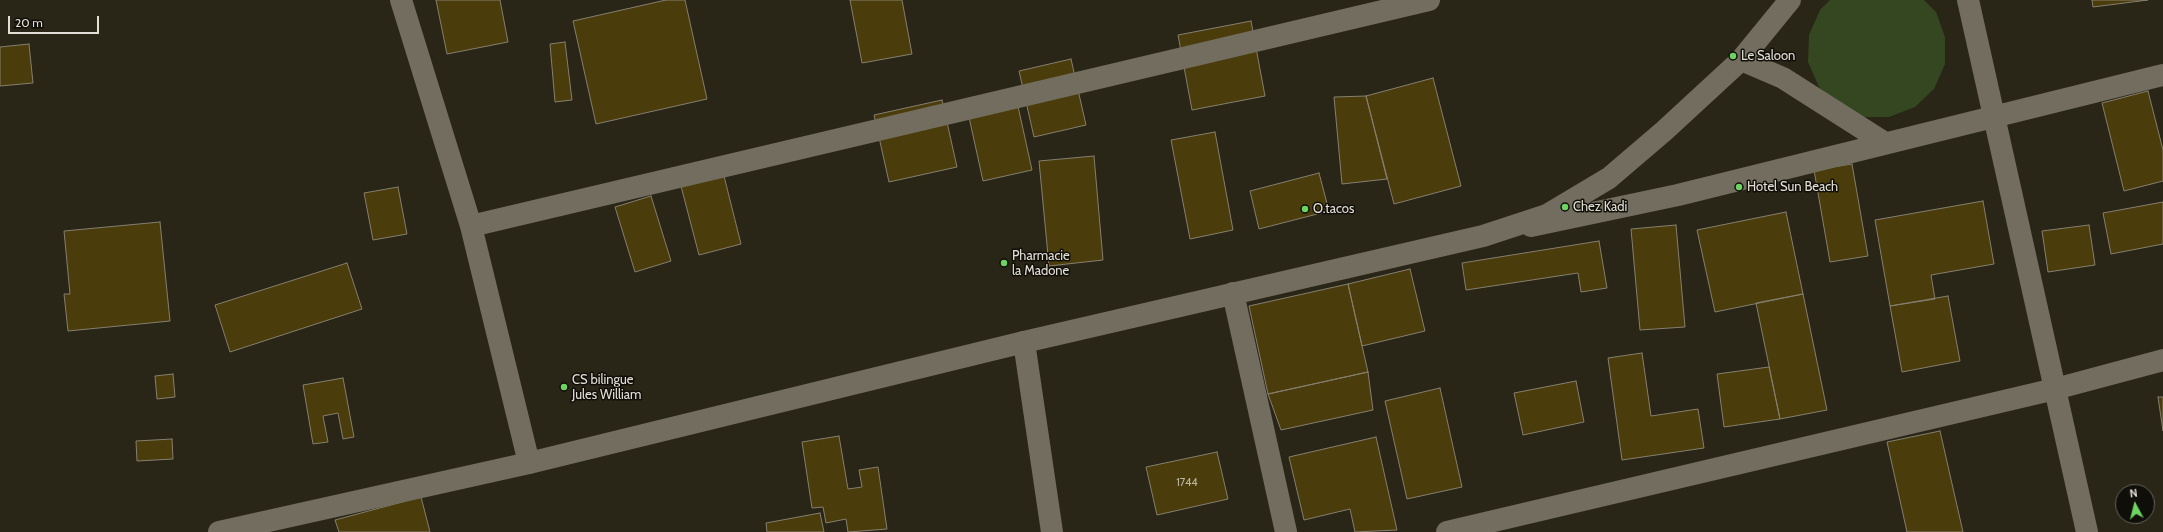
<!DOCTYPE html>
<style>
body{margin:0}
#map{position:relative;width:2163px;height:532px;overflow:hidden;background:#292517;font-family:Cabin,sans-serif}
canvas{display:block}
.north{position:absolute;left:2115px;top:484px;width:40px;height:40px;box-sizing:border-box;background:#100e08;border:1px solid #64615a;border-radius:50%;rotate:353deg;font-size:11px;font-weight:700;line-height:16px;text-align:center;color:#e1ded5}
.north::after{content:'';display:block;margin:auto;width:14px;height:18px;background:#6dd362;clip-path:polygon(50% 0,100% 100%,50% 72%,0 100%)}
.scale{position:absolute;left:8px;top:16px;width:91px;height:18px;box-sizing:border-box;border:2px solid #e1ded5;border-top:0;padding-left:5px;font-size:12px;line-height:14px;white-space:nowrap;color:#e1ded5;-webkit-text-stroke:3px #100e08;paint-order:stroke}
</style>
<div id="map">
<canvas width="2163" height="532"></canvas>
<div class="north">N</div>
<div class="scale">20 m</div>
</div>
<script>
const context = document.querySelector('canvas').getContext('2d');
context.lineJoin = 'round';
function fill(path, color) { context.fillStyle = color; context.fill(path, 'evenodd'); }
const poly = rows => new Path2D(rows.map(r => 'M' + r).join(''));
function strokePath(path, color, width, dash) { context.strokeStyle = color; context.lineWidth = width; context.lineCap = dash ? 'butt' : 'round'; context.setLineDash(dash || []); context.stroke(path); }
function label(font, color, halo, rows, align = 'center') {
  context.font = font + ' Cabin,sans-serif'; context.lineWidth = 3; context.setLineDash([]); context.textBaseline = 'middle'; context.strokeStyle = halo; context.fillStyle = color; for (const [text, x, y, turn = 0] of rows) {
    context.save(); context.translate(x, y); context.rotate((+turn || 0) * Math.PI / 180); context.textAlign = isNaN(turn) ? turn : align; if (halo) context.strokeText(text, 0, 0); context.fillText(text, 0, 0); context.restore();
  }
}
const green = poly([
 [1830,0,1924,0,1936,12,1945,37,1945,64,1934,89,1915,107,1889,117,1862,117,1837,106,1819,87,1808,62,1809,35,1820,10]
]);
const building = poly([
 [436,0,500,0,508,42,447,54,436,0],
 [666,0,685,0,707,99,596,124,573,21,666,0],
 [850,0,902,0,912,54,862,63,850,0],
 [2092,0,2148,0,2093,7,2092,0],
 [1251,21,1265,96,1192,110,1178,35,1251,21],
 [565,42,572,100,555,102,550,44,565,42],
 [29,44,33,83,0,86,0,47,29,44],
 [1071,59,1086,125,1034,137,1019,71,1071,59],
 [1433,78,1461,186,1394,204,1366,96,1433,78],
 [1014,88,1032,170,983,181,965,99,1014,88],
 [2148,91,2163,150,2163,181,2124,191,2102,103,2148,91],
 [1366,96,1387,179,1342,184,1334,97,1366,96],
 [942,100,957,167,889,182,874,115,942,100],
 [1215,132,1233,230,1190,239,1171,140,1215,132],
 [1094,156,1103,260,1049,266,1039,161,1094,156],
 [720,160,741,244,699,255,677,171,720,160],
 [1852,164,1868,256,1830,262,1814,170,1852,164],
 [1319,173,1329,211,1259,229,1250,191,1319,173],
 [398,187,407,234,373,240,364,193,398,187],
 [651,196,671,261,635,272,615,207,651,196],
 [1983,201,1994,264,1931,275,1935,299,1890,306,1875,220,1983,201],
 [2163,202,2163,244,2111,254,2103,213,2163,202],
 [1786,212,1803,294,1715,312,1697,230,1786,212],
 [160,222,170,321,68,331,64,294,70,294,64,231,160,222],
 [1676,225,1685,327,1640,330,1631,229,1676,225],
 [2089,225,2095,265,2048,272,2042,231,2089,225],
 [1599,241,1607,288,1581,292,1578,273,1466,290,1462,263,1599,241],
 [347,263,362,309,230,352,215,305,347,263],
 [1410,269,1425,331,1362,346,1348,284,1410,269],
 [1348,284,1368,372,1268,394,1249,306,1348,284],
 [1803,294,1827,410,1780,419,1756,303,1803,294],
 [1948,296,1960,361,1902,372,1890,306,1948,296],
 [1642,353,1651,416,1698,409,1704,448,1622,460,1608,358,1642,353],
 [1769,367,1780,419,1724,427,1717,374,1769,367],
 [1368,372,1373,410,1281,430,1268,394,1368,372],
 [173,374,175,397,157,399,155,376,173,374],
 [343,378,354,437,343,439,338,413,323,416,328,442,313,444,303,385,343,378],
 [1576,381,1584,422,1523,435,1514,393,1576,381],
 [1440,388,1462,487,1407,499,1385,401,1440,388],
 [2158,397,2163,397,2163,431,2158,397],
 [1940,431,1963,532,1907,532,1887,442,1940,431],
 [839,436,848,489,862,487,859,470,878,467,887,529,848,532,846,519,826,523,823,507,812,508,802,442,839,436],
 [1376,437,1397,530,1355,532,1350,509,1304,520,1289,457,1376,437],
 [172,439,173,459,137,461,136,441,172,439],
 [1217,452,1228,499,1157,515,1146,467,1217,452],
 [421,497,430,532,339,532,335,520,421,497],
 [820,513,824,532,767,532,766,523,820,513]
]);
const street = poly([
 [401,0,471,226,529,463],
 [1968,0,2087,532],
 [1741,60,1783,78,1885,143],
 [471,226,1429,0],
 [1531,226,1678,195,2163,75],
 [1233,293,1286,532],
 [1024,342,1052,532],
 [1447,532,2055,389,2163,360]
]);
const secondary = poly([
 [219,532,529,463,1024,342,1483,236,1547,215,1609,178,1664,131,1741,60,1790,0]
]);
const markers = [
 [1733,56,4,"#6dd362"],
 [1739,187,4,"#6dd362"],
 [1565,207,4,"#6dd362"],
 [1305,209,4,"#6dd362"],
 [1004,263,4,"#6dd362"],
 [564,387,4,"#6dd362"]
];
const numberNames = [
 ["1744",1187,483]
];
const poiNames = [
 ["Le Saloon",1741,56],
 ["Hotel Sun Beach",1747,187],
 ["Chez Kadi",1573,207],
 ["O.tacos",1313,209],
 ["Pharmacie",1012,256],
 ["la Madone",1012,271],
 ["CS bilingue",572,380],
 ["Jules William",572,395]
];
fill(green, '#344721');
fill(building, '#4b3d0b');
strokePath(building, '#857f6f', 1);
strokePath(street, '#726d5e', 22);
strokePath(secondary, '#726d5e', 22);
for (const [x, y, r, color] of markers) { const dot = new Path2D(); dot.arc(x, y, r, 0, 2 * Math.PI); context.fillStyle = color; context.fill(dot); strokePath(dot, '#100e08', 1.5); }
label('11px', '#bcb6a2', null, numberNames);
label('13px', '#e1ded5', '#100e08', poiNames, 'left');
</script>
